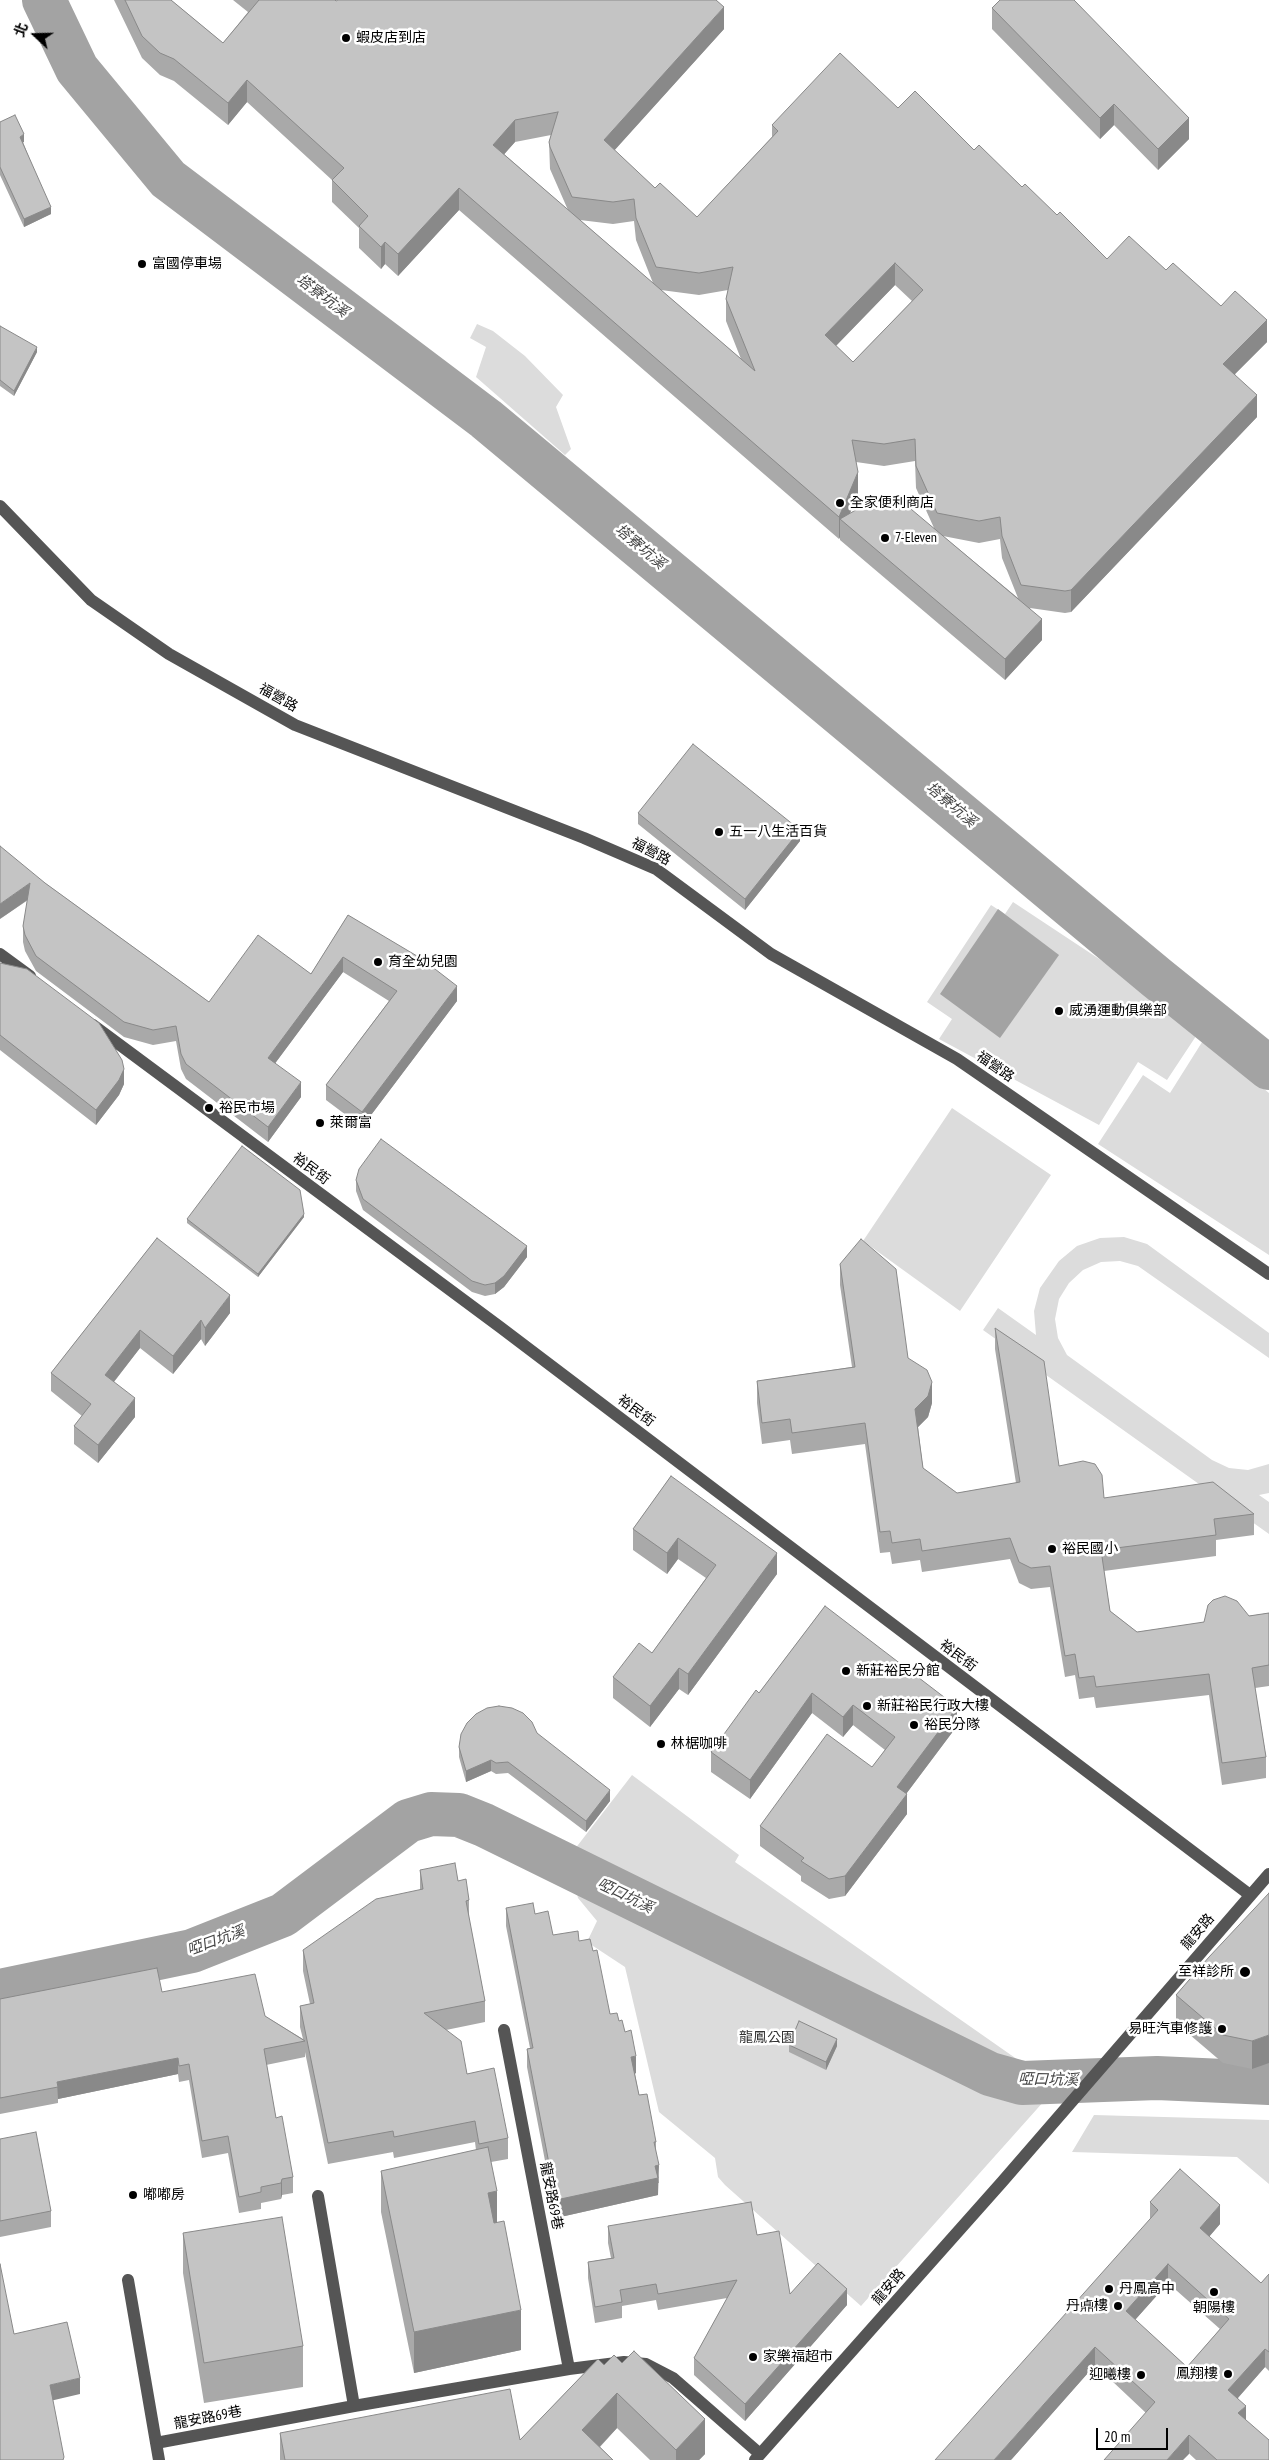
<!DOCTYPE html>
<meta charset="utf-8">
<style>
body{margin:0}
#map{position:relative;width:1269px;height:2460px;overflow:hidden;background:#fff;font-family:"PT Sans Narrow","Noto Sans TC",sans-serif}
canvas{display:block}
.north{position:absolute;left:10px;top:10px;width:50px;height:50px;-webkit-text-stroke:4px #fff;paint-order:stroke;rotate:291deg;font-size:14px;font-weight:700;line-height:20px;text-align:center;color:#000}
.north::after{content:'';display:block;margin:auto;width:18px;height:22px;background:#000;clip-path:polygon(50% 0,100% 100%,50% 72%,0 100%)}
.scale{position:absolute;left:1096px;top:2428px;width:72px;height:22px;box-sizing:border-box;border:2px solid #000;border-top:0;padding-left:6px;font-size:15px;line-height:18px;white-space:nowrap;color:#000;-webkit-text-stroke:4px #fff;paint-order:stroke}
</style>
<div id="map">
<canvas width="1269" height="2460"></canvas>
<div class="north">北</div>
<div class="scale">20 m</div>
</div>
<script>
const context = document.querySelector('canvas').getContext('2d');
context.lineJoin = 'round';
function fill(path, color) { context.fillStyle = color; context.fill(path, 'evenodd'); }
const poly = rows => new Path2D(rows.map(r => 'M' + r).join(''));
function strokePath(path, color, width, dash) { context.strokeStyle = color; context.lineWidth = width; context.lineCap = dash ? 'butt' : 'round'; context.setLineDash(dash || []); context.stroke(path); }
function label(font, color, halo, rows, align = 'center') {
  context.font = font + ' "PT Sans Narrow","Noto Sans TC",sans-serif'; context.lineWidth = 5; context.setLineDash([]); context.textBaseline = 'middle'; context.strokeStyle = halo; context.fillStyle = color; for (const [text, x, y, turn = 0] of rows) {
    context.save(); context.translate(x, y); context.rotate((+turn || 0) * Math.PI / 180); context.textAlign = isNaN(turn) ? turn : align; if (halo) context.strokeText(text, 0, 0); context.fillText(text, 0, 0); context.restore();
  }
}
const green = poly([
 [477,324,493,331,525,356,563,395,556,407,571,449,565,455,476,377,486,347,470,338],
 [1013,902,1202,1027,1167,1080,1138,1062,1099,1125,939,1039,952,1019,927,1002,991,905,1005,914],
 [1204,1039,1269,1093,1269,1255,1098,1144,1143,1075,1170,1093],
 [952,1108,1051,1175,960,1311,863,1241],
 [1124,1237,1147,1244,1269,1333,1269,1358,1138,1266,1120,1261,1101,1262,1083,1270,1069,1283,1059,1299,1055,1319,1058,1338,1067,1355,1212,1460,1229,1468,1248,1470,1269,1464,1269,1493,1259,1495,1269,1502,1269,1534,983,1330,998,1308,1036,1335,1034,1311,1040,1288,1059,1261,1077,1246,1100,1238],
 [632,1775,739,1855,735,1862,1021,2062,1002,2066,902,2016,891,2040,999,2092,1045,2100,861,2306,725,2185,718,2177,715,2158,659,2112,625,1967,587,1942,597,1921,578,1898,568,1858],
 [1094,2115,1269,2120,1269,2184,1237,2157,1072,2152]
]);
const water = poly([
 [998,909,1059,955,1000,1038,940,994]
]);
const river = poly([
 [44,0,77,69,168,179,486,419,1157,978,1269,1068],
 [0,1991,192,1951,283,1915,408,1821,431,1814,459,1815,484,1825,990,2074,1022,2083,1157,2078,1269,2083]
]);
const minor = poly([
 [0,506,91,600,169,654,295,725,584,838,656,869,771,954,957,1059,1269,1274],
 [0,954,30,976],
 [93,1025,500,1327,1250,1895],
 [504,2030,569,2369],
 [318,2196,354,2406],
 [128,2280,159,2460],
 [156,2443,354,2406,569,2369,624,2362,646,2364,673,2378,760,2454],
 [755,2460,1002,2182,1269,1874]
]);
const wall = poly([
 [114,0,171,0,223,43,248,12,233,0,335,0,336,1,724,29,614,150,655,188,697,217,772,137,772,125,898,108,974,150,1057,215,1107,259,1166,270,1221,306,1267,342,1235,374,1257,417,1071,612,1065,613,1030,608,1042,640,1005,680,840,540,840,537,839,539,459,210,398,276,385,264,381,269,359,248,359,228,332,202,332,180,247,102,228,125,174,81,160,75,142,58],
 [551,135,549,142,550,169,568,210,504,154,515,142],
 [580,220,613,224,634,221,636,240,653,283],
 [895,285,912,301,853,362,836,346],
 [661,290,699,295,728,290,726,299,726,321,741,359],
 [915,461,916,488,934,528,850,513,858,494,856,462,884,466],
 [943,536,979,543,1000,539,1002,558,1018,598],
 [992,8,1189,139,1158,170,1114,125,1100,139,992,29],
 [0,122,24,142,23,142,51,214,24,227,0,175],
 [0,326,37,352,14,396,0,386],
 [638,813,800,841,745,910,638,824],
 [45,883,209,1002,311,974,348,915,457,1001,362,1127,326,1100,326,1085,389,1001,343,972,275,1063,301,1097,268,1142,186,1079,181,1069,176,1041,153,1045,124,1037,36,971,25,951,23,942,23,926,28,900,0,919],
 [0,963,124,1084,119,1095,96,1125,0,1050],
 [356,1180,527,1257,504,1287,495,1294,485,1296,472,1292,363,1210,356,1191],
 [304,1217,258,1277,187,1223,187,1219],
 [157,1238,230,1313,205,1346,201,1339,173,1374,140,1348,114,1382,135,1417,98,1463,74,1444,74,1426,82,1416,51,1391,51,1373],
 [840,1264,908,1358,932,1403,928,1417,918,1427,923,1468,957,1493,1016,1483,995,1349,995,1328,1059,1466,1104,1498,1254,1514,1254,1535,1216,1540,1216,1556,1104,1571,1110,1611,1137,1632,1269,1613,1269,1686,1255,1688,1266,1757,1266,1778,1222,1785,1209,1695,1096,1708,1094,1697,1079,1699,1075,1675,1065,1677,1050,1587,1031,1589,1019,1583,1010,1559,922,1572,920,1560,892,1564,890,1552,880,1553,865,1444,792,1454,790,1440,762,1444,757,1403,757,1381,852,1367,840,1285],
 [671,1476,777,1574,688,1695,679,1689,650,1727,613,1698,613,1677,652,1653,706,1578,678,1559,667,1574,633,1550,633,1529],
 [825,1606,957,1726,906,1794,907,1814,845,1896,829,1899,801,1881,801,1876,760,1846,760,1826,872,1767,885,1750,853,1725,843,1737,812,1713,750,1799,711,1772,711,1752,759,1693],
 [537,1733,610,1801,586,1832,508,1773,496,1774,491,1771,466,1782,459,1757,459,1747],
 [420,1870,458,1881,469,1900,469,1919,485,2001,485,2022,446,2030,467,2074,508,2138,508,2159,491,2162,497,2222,521,2350,414,2373,381,2212,381,2171,476,2150,475,2142,394,2158,393,2152,328,2164,305,2052,305,2057,266,2065,276,2118,293,2177,293,2193,282,2195,281,2199,261,2203,261,2209,239,2213,228,2153,202,2158,189,2080,179,2082,178,2074,58,2099,58,2103,0,2114,0,1999,162,1992,265,2016,303,2039,300,2027,300,2006,310,2004,303,1971,303,1950,420,1890],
 [1264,1899,1252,2069,1223,2063,1176,2023,1176,1995],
 [506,1908,535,1914,553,1935,579,1941,593,1951,610,2014,619,2021,636,2073,635,2074,639,2095,656,2142,656,2153,659,2183,658,2183,658,2195,556,2218,527,2067,527,2049,530,2048,506,1926],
 [789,2045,837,2046,826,2070,789,2052],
 [0,2139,51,2211,51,2227,0,2237],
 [1150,2202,1220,2224,1209,2237,1261,2283,1269,2274,1269,2371,1265,2367,1238,2398,1246,2420,1269,2460,1196,2460,1095,2365,1011,2460,1150,2219],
 [1168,2283,1220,2329,1187,2367,1135,2320],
 [608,2226,757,2235,790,2294,847,2305,745,2421,694,2375,694,2358,727,2298,658,2310,656,2300,622,2306,622,2318,595,2323,588,2278,588,2262,611,2258,608,2243],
 [183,2233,303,2346,303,2387,204,2403,183,2273],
 [598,2359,705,2454,699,2460,650,2460,617,2428,600,2447,613,2460,280,2460,280,2433,520,2440]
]);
const shadedWall = poly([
 [724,7,724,29,604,162,604,140],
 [247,80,247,102,228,125,228,103],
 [1114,104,1114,125,1100,139,1100,118],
 [1189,118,1189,139,1158,170,1158,149],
 [515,120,515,142,493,167,493,145],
 [24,134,24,142,20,144,20,137],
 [459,188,459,210,398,276,398,254],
 [51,207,51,214,24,227,24,219],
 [385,242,385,264,381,269,381,247],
 [895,263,895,285,825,357,825,335],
 [1267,320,1267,342,1223,386,1223,364],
 [37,347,37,352,14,396,14,391],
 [1257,395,1257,417,1071,612,1071,590],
 [858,472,858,494,846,523,840,519,840,537,839,539,839,517],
 [1042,619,1042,640,1005,680,1005,659],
 [800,830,800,841,745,910,745,899],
 [30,883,30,898,0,919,0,904],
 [343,957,343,972,268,1073,268,1058],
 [457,986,457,1001,362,1127,362,1112],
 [124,1069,124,1084,119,1095,96,1125,96,1110],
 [301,1082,301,1097,268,1142,268,1127],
 [304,1214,304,1217,258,1277,258,1274],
 [527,1246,527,1257,504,1287,495,1294,495,1283],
 [230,1295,230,1313,205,1346,205,1328],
 [201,1320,201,1339,173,1374,173,1356],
 [140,1330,140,1348,105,1393,105,1375],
 [932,1382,932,1403,928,1417,915,1430,915,1409],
 [135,1398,135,1417,98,1463,98,1445],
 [678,1538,678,1559,667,1574,667,1553],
 [777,1553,777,1574,688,1695,688,1674],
 [679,1668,679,1689,650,1727,650,1706],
 [812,1693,812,1713,750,1799,750,1780],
 [853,1705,853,1725,843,1737,843,1717],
 [957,1707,957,1726,897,1806,897,1787],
 [491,1760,491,1771,466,1782,466,1771],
 [610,1790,610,1801,586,1832,586,1821],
 [907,1794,907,1814,845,1896,845,1876],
 [1269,2035,1269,2063,1252,2069,1252,2041],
 [837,2039,837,2046,826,2070,826,2062],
 [636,2056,636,2073,631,2074,631,2057],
 [178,2058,178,2074,58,2099,57,2082],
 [659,2165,658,2195,556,2218,556,2200],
 [282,2179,282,2195,281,2199,281,2183],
 [497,2191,497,2231,488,2233,488,2193],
 [1220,2205,1220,2224,1200,2247,1200,2228],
 [1168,2264,1168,2283,1126,2330,1126,2311],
 [847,2289,847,2305,745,2421,745,2404],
 [521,2310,521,2350,414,2373,414,2332],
 [1095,2347,1095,2365,1011,2460,994,2460],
 [1265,2349,1265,2367,1228,2409,1228,2390],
 [80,2378,80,2394,50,2401,50,2385],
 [617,2393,617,2428,587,2460,582,2430],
 [1246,2406,1246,2424,1238,2413],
 [705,2419,705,2454,699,2460,676,2460,676,2450],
 [1189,2435,1189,2454,1183,2460,1167,2460]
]);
const building = poly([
 [125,0,171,0,223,43,259,0,335,0,336,1,338,0,716,0,724,7,604,140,655,188,660,183,697,217,778,131,772,125,840,53,898,108,915,91,974,150,979,145,1022,187,1025,184,1057,215,1060,212,1107,259,1129,236,1166,270,1173,263,1221,306,1235,291,1267,320,1223,364,1257,395,1071,590,1065,591,1021,585,1002,536,1000,517,979,521,937,513,916,466,915,439,884,444,852,440,858,472,839,517,459,188,398,254,385,242,381,247,359,226,368,216,332,180,344,168,247,80,228,103,174,59,160,53,142,36,125,0],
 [558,112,549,142,550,147,572,197,613,202,634,199,636,218,656,267,699,273,733,267,726,299,755,371,493,145,515,120,558,112],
 [895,263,923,290,853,362,825,335,895,263],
 [1000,0,1074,0,1189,118,1158,149,1114,104,1100,118,992,8,1000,0],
 [15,115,24,134,20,137,51,207,24,219,0,167,0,122,15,115],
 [0,326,37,347,14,391,0,380,0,326],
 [882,495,899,499,1042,619,1005,659,840,519,882,495],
 [693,744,800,830,745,899,638,813,693,744],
 [0,846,45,883,209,1002,258,935,311,974,348,915,422,959,457,986,362,1112,326,1085,397,991,343,957,268,1058,301,1082,268,1127,186,1064,181,1054,176,1026,153,1030,124,1022,36,956,25,935,23,926,30,883,0,904,0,846],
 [0,963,27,969,99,1023,122,1060,124,1069,119,1080,96,1110,0,1035,0,963],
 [381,1139,527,1246,504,1276,495,1283,485,1285,472,1281,363,1199,356,1180,359,1169,381,1139],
 [242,1146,300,1190,304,1214,258,1274,187,1219,242,1146],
 [157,1238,230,1295,205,1328,201,1320,173,1356,140,1330,105,1375,135,1398,98,1445,74,1426,91,1404,51,1373,157,1238],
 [861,1239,896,1269,908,1358,927,1370,932,1382,928,1396,915,1409,923,1468,957,1493,1020,1482,995,1328,1044,1361,1059,1466,1083,1461,1095,1464,1102,1475,1104,1498,1213,1482,1254,1514,1214,1519,1216,1535,1101,1550,1110,1611,1137,1632,1204,1622,1208,1605,1213,1600,1225,1596,1237,1601,1249,1616,1269,1613,1269,1665,1252,1668,1266,1757,1222,1763,1209,1674,1096,1687,1094,1676,1079,1678,1075,1654,1065,1656,1050,1566,1031,1568,1019,1562,1010,1538,922,1551,920,1539,892,1543,890,1531,880,1532,865,1423,792,1433,790,1419,762,1423,757,1381,855,1367,840,1264,861,1239],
 [671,1476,777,1553,688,1674,679,1668,650,1706,613,1677,639,1643,652,1653,716,1565,678,1538,667,1553,633,1529,671,1476],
 [825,1606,957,1707,897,1787,907,1794,845,1876,829,1879,801,1861,804,1858,760,1826,827,1734,872,1767,895,1737,853,1705,843,1717,812,1693,750,1780,711,1752,756,1690,759,1693,825,1606],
 [499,1706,512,1708,523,1713,532,1722,537,1733,610,1790,586,1821,508,1762,496,1763,491,1760,466,1771,459,1747,461,1734,467,1723,476,1714,487,1708,499,1706],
 [455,1863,458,1881,466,1879,469,1900,466,1901,485,2001,424,2013,461,2041,467,2074,494,2068,508,2138,479,2144,475,2121,394,2137,393,2131,328,2143,300,2006,314,2003,303,1950,376,1899,423,1889,420,1870,455,1863],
 [1269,1893,1269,2035,1252,2041,1223,2035,1176,1995,1209,1957,1269,1893],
 [533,1903,535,1914,548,1911,553,1935,578,1931,579,1941,590,1939,593,1951,597,1950,610,2014,617,2013,619,2021,622,2020,625,2032,631,2030,636,2056,631,2057,639,2095,647,2094,656,2142,654,2142,659,2165,655,2166,658,2178,556,2200,527,2049,533,2048,506,1908,533,1903],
 [157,1968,162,1992,255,1974,265,2016,305,2041,264,2049,276,2118,282,2116,293,2177,282,2179,281,2183,261,2187,261,2192,239,2197,228,2136,202,2141,189,2064,179,2066,178,2058,57,2082,58,2087,0,2098,0,1999,157,1968],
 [799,2021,837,2039,826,2062,789,2045,799,2021],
 [36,2132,51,2211,0,2221,0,2139,36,2132],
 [488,2147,497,2191,488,2193,494,2223,504,2221,521,2310,414,2332,381,2171,488,2147],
 [1180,2169,1220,2205,1200,2228,1261,2283,1269,2274,1269,2352,1265,2349,1228,2390,1246,2406,1238,2413,1269,2440,1269,2460,1217,2460,1189,2435,1167,2460,1104,2460,1155,2402,1095,2347,994,2460,935,2460,1158,2210,1150,2202,1180,2169],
 [1168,2264,1229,2319,1187,2367,1126,2311,1168,2264],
 [751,2202,757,2235,779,2231,790,2294,818,2263,847,2289,745,2404,694,2358,737,2280,658,2294,656,2284,620,2290,622,2302,595,2307,588,2262,614,2258,608,2226,751,2202],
 [282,2217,303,2346,204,2363,183,2233,282,2217],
 [0,2264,14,2334,67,2322,80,2378,50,2385,64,2457,63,2460,0,2460,0,2264],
 [634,2351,705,2419,676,2450,617,2393,582,2430,613,2460,285,2460,280,2433,510,2389,520,2440,598,2359,604,2365,614,2355,622,2363,634,2351]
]);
const markers = [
 [346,38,5,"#000"],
 [142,264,5,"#000"],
 [840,503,5,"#000"],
 [885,538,5,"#000"],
 [719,832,5,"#000"],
 [378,962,5,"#000"],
 [1059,1011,5,"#000"],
 [209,1108,5,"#000"],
 [320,1123,5,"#000"],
 [1052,1549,5,"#000"],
 [846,1671,5,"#000"],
 [867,1706,5,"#000"],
 [914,1725,5,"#000"],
 [661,1744,5,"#000"],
 [1245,1972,6,"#000"],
 [1222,2029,5,"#000"],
 [133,2195,5,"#000"],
 [1109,2289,5,"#000"],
 [1214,2292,5,"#000"],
 [1118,2306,5,"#000"],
 [753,2357,5,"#000"],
 [1228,2374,5,"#000"],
 [1141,2375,5,"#000"]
];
const poiNames = [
 ["蝦皮店到店",356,38],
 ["富國停車場",152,264],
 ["全家便利商店",850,503],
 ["7-Eleven",895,538],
 ["五一八生活百貨",729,832],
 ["育全幼兒園",388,962],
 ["威湧運動俱樂部",1069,1011],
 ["裕民市場",219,1108],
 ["萊爾富",330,1123],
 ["裕民國小",1062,1549],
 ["新莊裕民分館",856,1671],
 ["新莊裕民行政大樓",877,1706],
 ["裕民分隊",924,1725],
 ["林椐咖啡",671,1744],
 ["至祥診所",1234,1972,"right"],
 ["易旺汽車修護",1212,2029,"right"],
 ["嘟嘟房",143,2195],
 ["丹鳳高中",1119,2289],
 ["丹鼑樓",1108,2306,"right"],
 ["朝陽樓",1214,2308,"center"],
 ["家樂福超市",763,2357],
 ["鳳翔樓",1218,2374,"right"],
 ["迎曦樓",1131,2375,"right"]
];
const streetNames = [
 ["福營路",278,698,29],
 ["福營路",651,852,28],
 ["福營路",995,1067,35],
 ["裕民街",311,1169,37],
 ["裕民街",636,1411,37],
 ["裕民街",958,1656,37],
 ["龍安路",1198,1932,-49],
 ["龍安路69巷",551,2196,79],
 ["龍安路",889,2287,-49],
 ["龍安路69巷",208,2418,-11]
];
const parkNames = [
 ["龍鳳公園",767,2038]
];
const waterNames = [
 ["塔寮坑溪",322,296,37],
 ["塔寮坑溪",640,547,40],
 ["塔寮坑溪",951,805,40],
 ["啞口坑溪",625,1896,26],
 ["啞口坑溪",216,1941,-20],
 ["啞口坑溪",1048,2080,1]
];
fill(green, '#dcdcdc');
fill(water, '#a3a3a3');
strokePath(river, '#a3a3a3', 44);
strokePath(minor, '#555', 12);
fill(wall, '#a9a9a9');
fill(shadedWall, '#898989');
fill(building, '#c4c4c4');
strokePath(building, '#898989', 1);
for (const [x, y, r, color] of markers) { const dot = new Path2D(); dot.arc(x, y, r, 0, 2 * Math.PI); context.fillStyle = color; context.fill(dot); strokePath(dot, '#fff', 2); }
label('14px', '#000', '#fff', poiNames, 'left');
label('14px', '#000', '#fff', streetNames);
label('14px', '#333', '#fff', parkNames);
label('italic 15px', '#444', '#fff', waterNames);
</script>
